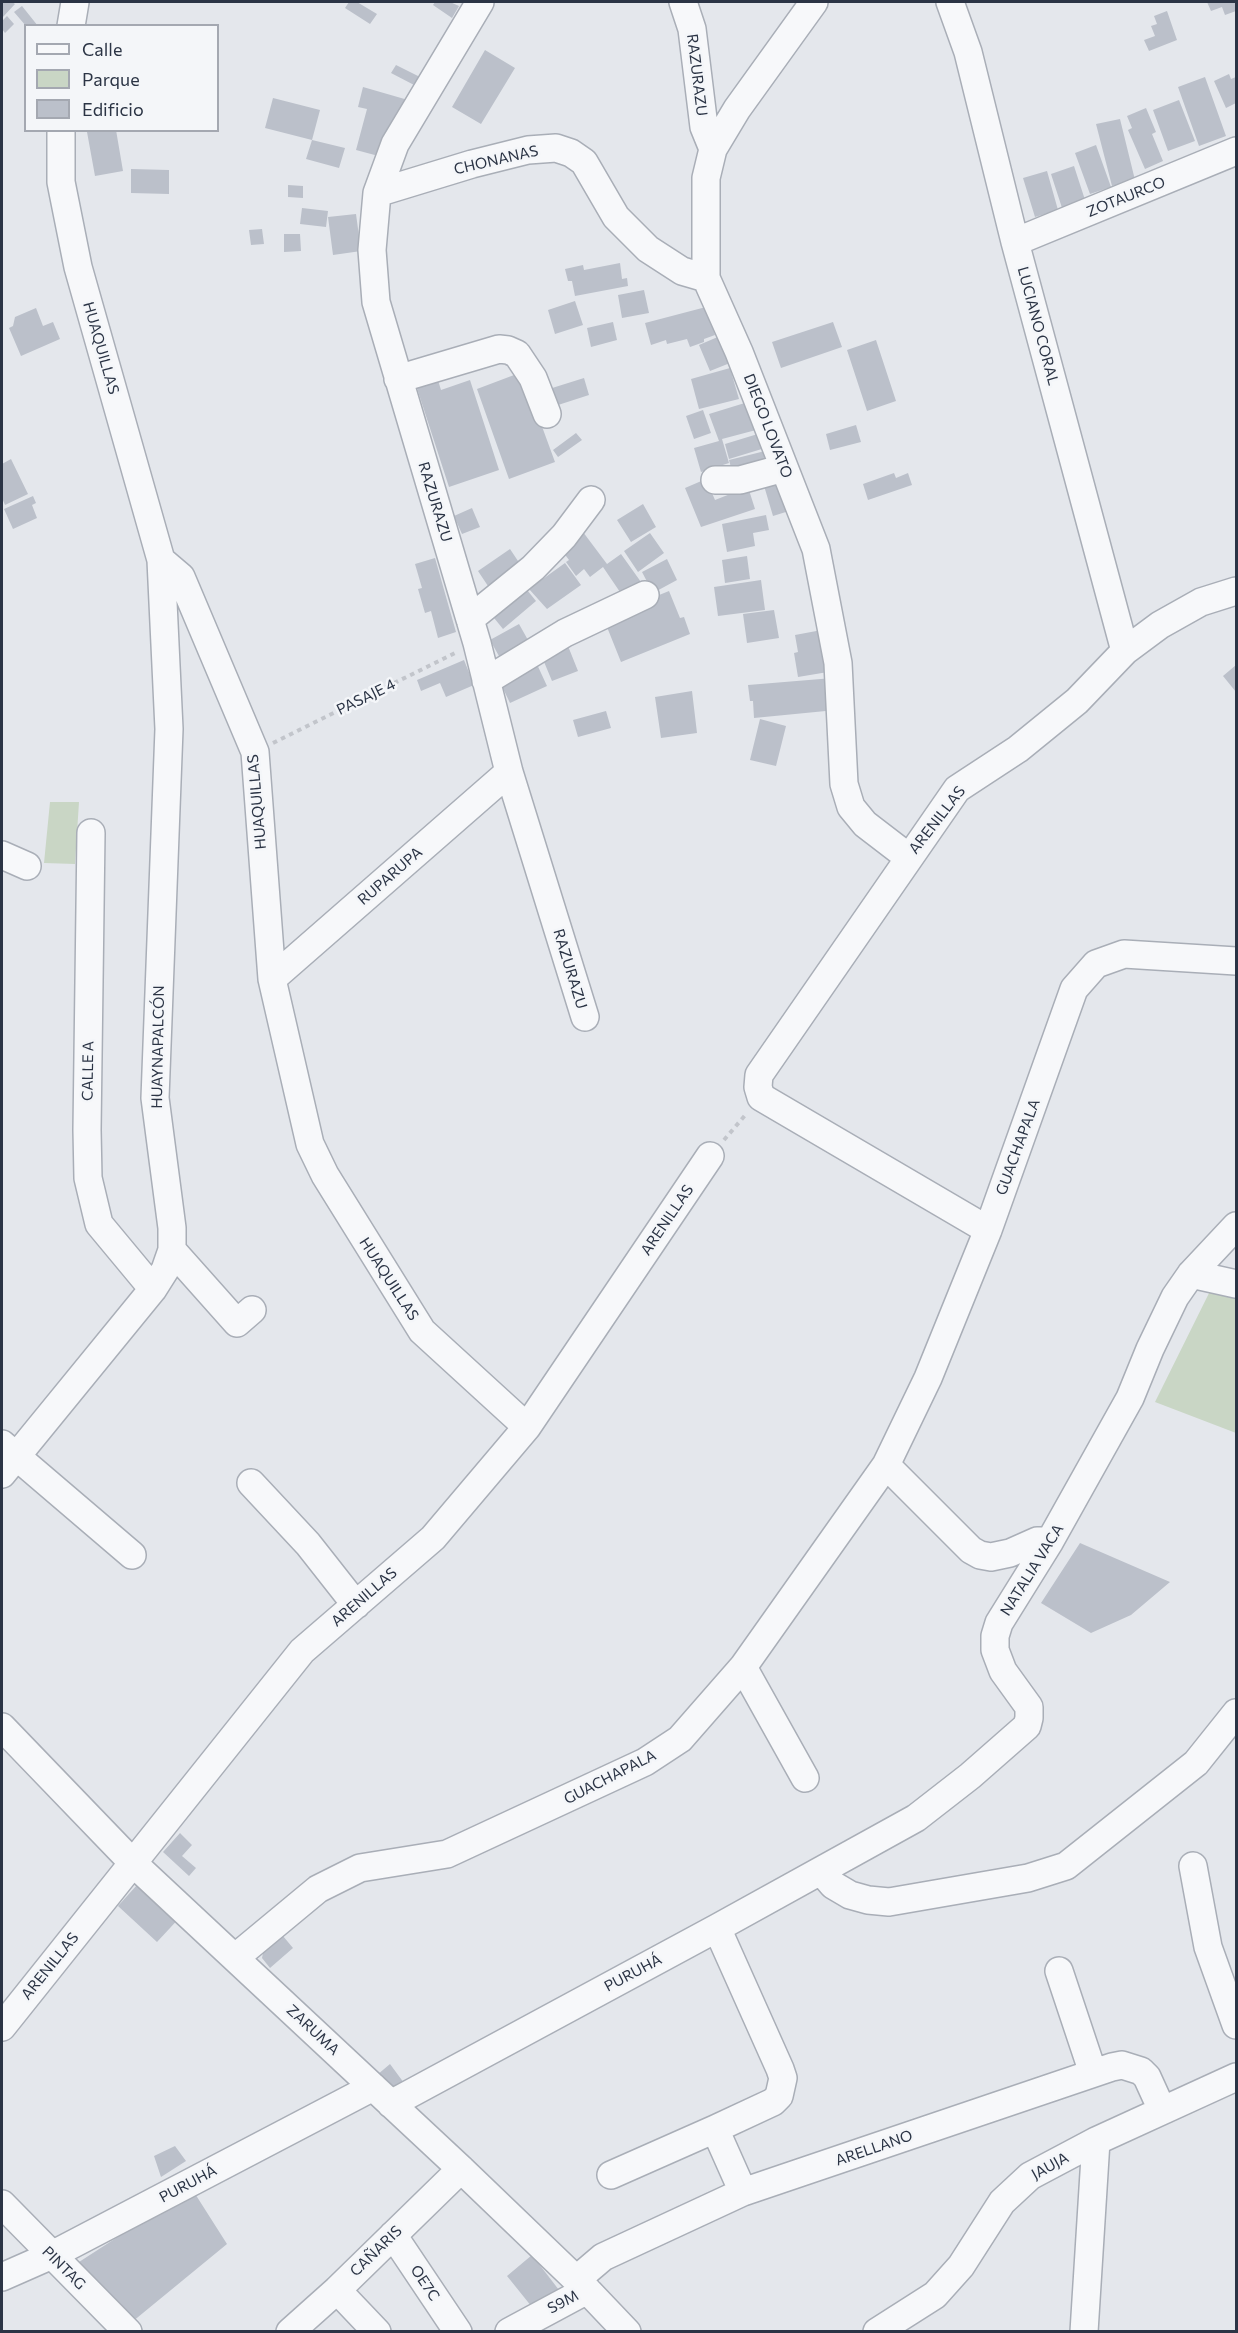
<!DOCTYPE html>
<meta charset="utf-8">
<style>
body{margin:0}
#map{position:relative;width:1238px;height:2333px;overflow:hidden;background:#e4e7ec;font-family:Commissioner,sans-serif}
canvas{display:block}
.frame{position:absolute;inset:0;border:3px solid #2b3445;pointer-events:none}
.legend{position:absolute;left:24px;top:24px;width:195px;height:108px;box-sizing:border-box;background:#f4f6f9;border:2px solid #a4a8b1;margin:0;padding:8px 10px;list-style:none;font-size:18px;color:#2b3445}
.legend li{display:flex;align-items:center;gap:12px;height:30px}
.legend b{width:30px;border:2px solid #a4a8b1}
</style>
<div id="map">
<canvas width="1238" height="2333"></canvas>
<div class="frame"></div>
<ul class="legend">
<li><b style="height:8px;background:#f7f8fa"></b>Calle</li>
<li><b style="height:16px;background:#c9d6c5"></b>Parque</li>
<li><b style="height:16px;background:#bbc0ca"></b>Edificio</li>
</ul>
</div>
<script>
const context = document.querySelector('canvas').getContext('2d');
context.lineJoin = 'round';
function fill(path, color) { context.fillStyle = color; context.fill(path, 'evenodd'); }
const poly = rows => new Path2D(rows.map(r => 'M' + r).join(''));
function strokePath(path, color, width, dash) { context.strokeStyle = color; context.lineWidth = width; context.lineCap = dash ? 'butt' : 'round'; context.setLineDash(dash || []); context.stroke(path); }
function label(font, color, halo, rows, align = 'center') {
  context.font = font + ' Commissioner,sans-serif'; context.lineWidth = 5; context.setLineDash([]); context.textBaseline = 'middle'; context.strokeStyle = halo; context.fillStyle = color; for (const [text, x, y, turn = 0] of rows) {
    context.save(); context.translate(x, y); context.rotate((+turn || 0) * Math.PI / 180); context.textAlign = isNaN(turn) ? turn : align; if (halo) context.strokeText(text, 0, 0); context.fillText(text, 0, 0); context.restore();
  }
}
const green = poly([
 [50,802,79,802,75,864,44,863],
 [1217,1277,1236,1286,1236,1433,1155,1402]
]);
const building = poly([
 [2,2,12,2,15,4,2,18],
 [349,2,357,2,377,14,370,24,345,8],
 [435,2,450,2,459,6,452,18,433,5],
 [1207,2,1236,2,1236,11,1225,15,1222,7,1211,11],
 [22,6,38,26,26,26,14,12],
 [1167,11,1177,40,1149,51,1144,40,1155,36,1151,26,1157,24,1154,16],
 [7,16,14,24,5,33,2,29,2,21],
 [485,50,515,68,481,124,452,107],
 [396,65,420,77,416,86,391,73],
 [1229,74,1231,79,1236,77,1236,103,1226,108,1214,81],
 [1205,77,1226,136,1199,146,1178,87],
 [363,87,408,100,386,158,356,150,367,109,358,107],
 [273,98,320,110,312,140,345,148,339,168,306,159,312,140,265,128],
 [1179,100,1195,141,1168,151,1153,110],
 [1146,108,1156,132,1152,134,1163,161,1145,169,1128,130,1132,128,1127,116],
 [1120,119,1135,180,1112,186,1096,124],
 [97,130,116,130,123,171,95,176,87,132],
 [1096,145,1111,187,1090,194,1075,153],
 [1074,166,1086,203,1063,211,1051,174],
 [131,169,169,170,169,194,131,193],
 [1047,171,1058,210,1035,217,1023,178],
 [288,185,303,186,303,198,288,197],
 [302,208,328,211,326,227,300,224],
 [356,214,361,251,333,255,328,217],
 [262,229,264,244,251,245,249,230],
 [284,234,300,234,301,251,284,252],
 [620,263,622,279,627,278,628,286,575,296,572,281,568,281,565,269,583,265,584,270],
 [644,290,649,313,622,318,618,295],
 [575,301,583,325,555,334,548,310],
 [706,307,715,335,704,339,704,342,690,347,687,339,667,344,666,340,651,345,645,323],
 [36,308,43,326,53,322,60,339,21,356,9,328,13,326,15,317],
 [613,322,617,340,591,347,587,328],
 [833,322,842,347,781,368,772,342],
 [720,336,730,363,710,371,699,345],
 [876,340,896,401,867,411,847,350],
 [730,368,739,399,699,409,691,379],
 [522,372,555,462,509,479,477,389],
 [436,374,441,390,470,380,499,470,449,487,415,382],
 [584,378,589,395,555,406,549,389],
 [748,402,756,430,722,439,729,463,701,472,694,448,719,441,709,414],
 [703,410,711,433,694,439,686,416],
 [856,425,861,442,830,450,826,434],
 [576,433,582,440,558,457,553,450],
 [761,433,765,448,729,459,725,444],
 [765,451,769,466,733,475,729,460],
 [11,459,28,494,5,505,2,498,2,464],
 [894,473,896,478,908,473,912,485,868,500,863,484],
 [779,474,789,511,773,516,762,479],
 [706,479,715,500,748,487,755,509,701,527,685,488],
 [33,496,36,503,32,505,37,518,13,529,4,509],
 [643,504,656,527,631,542,617,520],
 [472,508,480,527,462,534,454,516],
 [766,515,769,530,753,533,755,546,727,552,722,524],
 [583,532,607,564,621,554,641,582,622,595,603,567,590,577,584,569,576,576,566,562,569,560,563,552],
 [650,533,664,553,638,572,624,551],
 [510,549,526,573,494,595,478,571],
 [747,556,750,579,725,583,722,560],
 [435,558,456,632,438,638,431,611,425,613,418,589,422,588,415,564],
 [667,559,677,580,653,593,642,572],
 [565,563,581,585,547,609,529,589],
 [761,580,765,610,718,616,714,587],
 [523,585,536,601,503,629,490,613],
 [669,591,680,618,684,617,690,634,621,662,605,622,642,602],
 [774,610,779,638,747,643,743,614],
 [519,624,533,649,504,665,490,640],
 [827,629,834,671,798,677,794,653,798,652,795,635],
 [568,646,578,671,552,681,542,657],
 [464,660,474,685,446,697,440,683,421,691,417,680],
 [535,660,547,686,510,703,498,678],
 [1236,665,1236,692,1223,676],
 [833,678,836,710,754,718,753,701,750,701,748,685],
 [692,691,697,733,661,738,655,697],
 [606,711,611,728,578,737,573,720],
 [760,719,786,726,776,766,750,760],
 [1080,1543,1170,1582,1131,1615,1091,1633,1041,1603],
 [180,1833,192,1845,182,1856,196,1868,189,1876,163,1852],
 [144,1884,183,1914,157,1942,118,1906,137,1885],
 [283,1936,293,1948,270,1968,262,1958,263,1953],
 [390,2064,404,2083,394,2091,377,2075],
 [175,2146,186,2161,161,2177,154,2156],
 [192,2189,227,2244,132,2322,79,2262],
 [532,2255,559,2290,536,2312,507,2276]
]);
const path = poly([
 [273,743,457,652],
 [724,1140,747,1113]
]);
const minor = poly([
 [480,2,395,144,377,193,372,250,376,302,477,643,509,772,585,1017],
 [683,2,692,29,704,127,713,149],
 [814,2,737,109,713,149,706,178,706,278,739,352,816,549,838,663,844,784,851,807,865,824,908,857],
 [950,2,968,52,1015,242,1125,651],
 [71,26,75,2],
 [61,130,61,182,78,267,161,560,181,577,255,752,272,979,310,1144,325,1175,422,1331,527,1427],
 [377,193,472,164,528,150,556,148,571,153,584,162,616,217,648,249,682,271,706,278],
 [1015,242,1236,151],
 [398,379,499,349,508,350,517,354,533,378,547,414],
 [715,480,740,480,784,468],
 [470,619,533,568,564,536,591,500],
 [486,681,565,633,645,595],
 [91,833,87,1130,88,1178,99,1224,153,1289],
 [2,855,27,866],
 [272,979,509,772],
 [988,1230,761,1097,758,1087,759,1075,957,789,1018,749,1077,701,1125,651,1160,625,1201,602,1236,591],
 [172,1250,237,1323,252,1310],
 [1191,1274,1236,1284],
 [2,1444,132,1555],
 [886,1465,928,1378,988,1230,1074,989,1096,964,1124,954,1236,961],
 [2,1474,153,1289,165,1270,172,1250,172,1228,155,1098,169,729,161,560],
 [251,1483,308,1544,356,1605],
 [743,1667,805,1778],
 [2,1727,133,1863,461,2169,587,2290,627,2332],
 [1193,1866,1208,1947,1236,2025],
 [821,1871,833,1885,850,1895,868,1900,889,1902,1028,1878,1066,1866,1196,1763,1236,1713],
 [236,1957,318,1889,360,1868,447,1854,645,1762,680,1739,743,1667,886,1465,971,1550,980,1555,991,1557,1010,1553,1037,1541,1050,1541],
 [1059,1971,1093,2073],
 [2,2027,302,1651,433,1538,527,1427,710,1156],
 [391,2104,717,1928,916,1818,970,1776,1027,1726,1029,1718,1029,1707,1003,1671,995,1650,995,1636,999,1623,1050,1541,1130,1398,1150,1349,1175,1297,1191,1274,1236,1226],
 [715,2129,743,2192],
 [611,2175,715,2129,773,2102,779,2096,783,2078,780,2069,717,1928],
 [2,2204,128,2332],
 [393,2235,458,2332],
 [2,2277,52,2255,373,2087],
 [576,2280,603,2257,743,2192,1112,2067,1122,2065,1141,2071,1147,2077,1162,2110],
 [337,2290,377,2332],
 [290,2332,337,2290,461,2169],
 [509,2332,587,2290],
 [877,2332,935,2295,961,2266,1002,2202,1030,2176,1096,2141,1236,2077],
 [1084,2332,1096,2141]
]);
const streetNames = [
 ["RAZURAZU",697,75,83],
 ["CHONANAS",496,160,-13],
 ["ZOTAURCO",1126,197,-22],
 ["LUCIANO CORAL",1038,326,75],
 ["HUAQUILLAS",101,348,74],
 ["DIEGO LOVATO",768,426,69],
 ["RAZURAZU",435,502,73],
 ["PASAJE 4",366,697,-26],
 ["HUAQUILLAS",257,802,-95],
 ["ARENILLAS",937,820,-52],
 ["RUPARUPA",390,876,-41],
 ["RAZURAZU",570,969,73],
 ["HUAYNAPALCÓN",158,1047,-89],
 ["CALLE A",88,1071,-89],
 ["GUACHAPALA",1018,1147,-70],
 ["ARENILLAS",667,1220,-56],
 ["HUAQUILLAS",389,1279,57],
 ["NATALIA VACA",1032,1570,-58],
 ["ARENILLAS",364,1597,-41],
 ["GUACHAPALA",610,1777,-27],
 ["ARENILLAS",50,1966,-51],
 ["PURUHÁ",633,1973,-28],
 ["ZARUMA",313,2030,43],
 ["ARELLANO",874,2148,-19],
 ["JAUJA",1050,2166,-29],
 ["PURUHÁ",188,2184,-28],
 ["CAÑARIS",376,2251,-44],
 ["PINTAG",64,2268,45],
 ["OE7C",425,2283,56],
 ["S9M",563,2302,-28]
];
fill(green, '#c9d6c5');
fill(building, '#bbc0ca');
strokePath(minor, '#a9aeb7', 30);
strokePath(path, '#c2c5cb', 4, [4.5, 4.5]);
strokePath(minor, '#f7f8fa', 27);
label('15px', '#2b3445', '#f4f6f9', streetNames);
</script>
